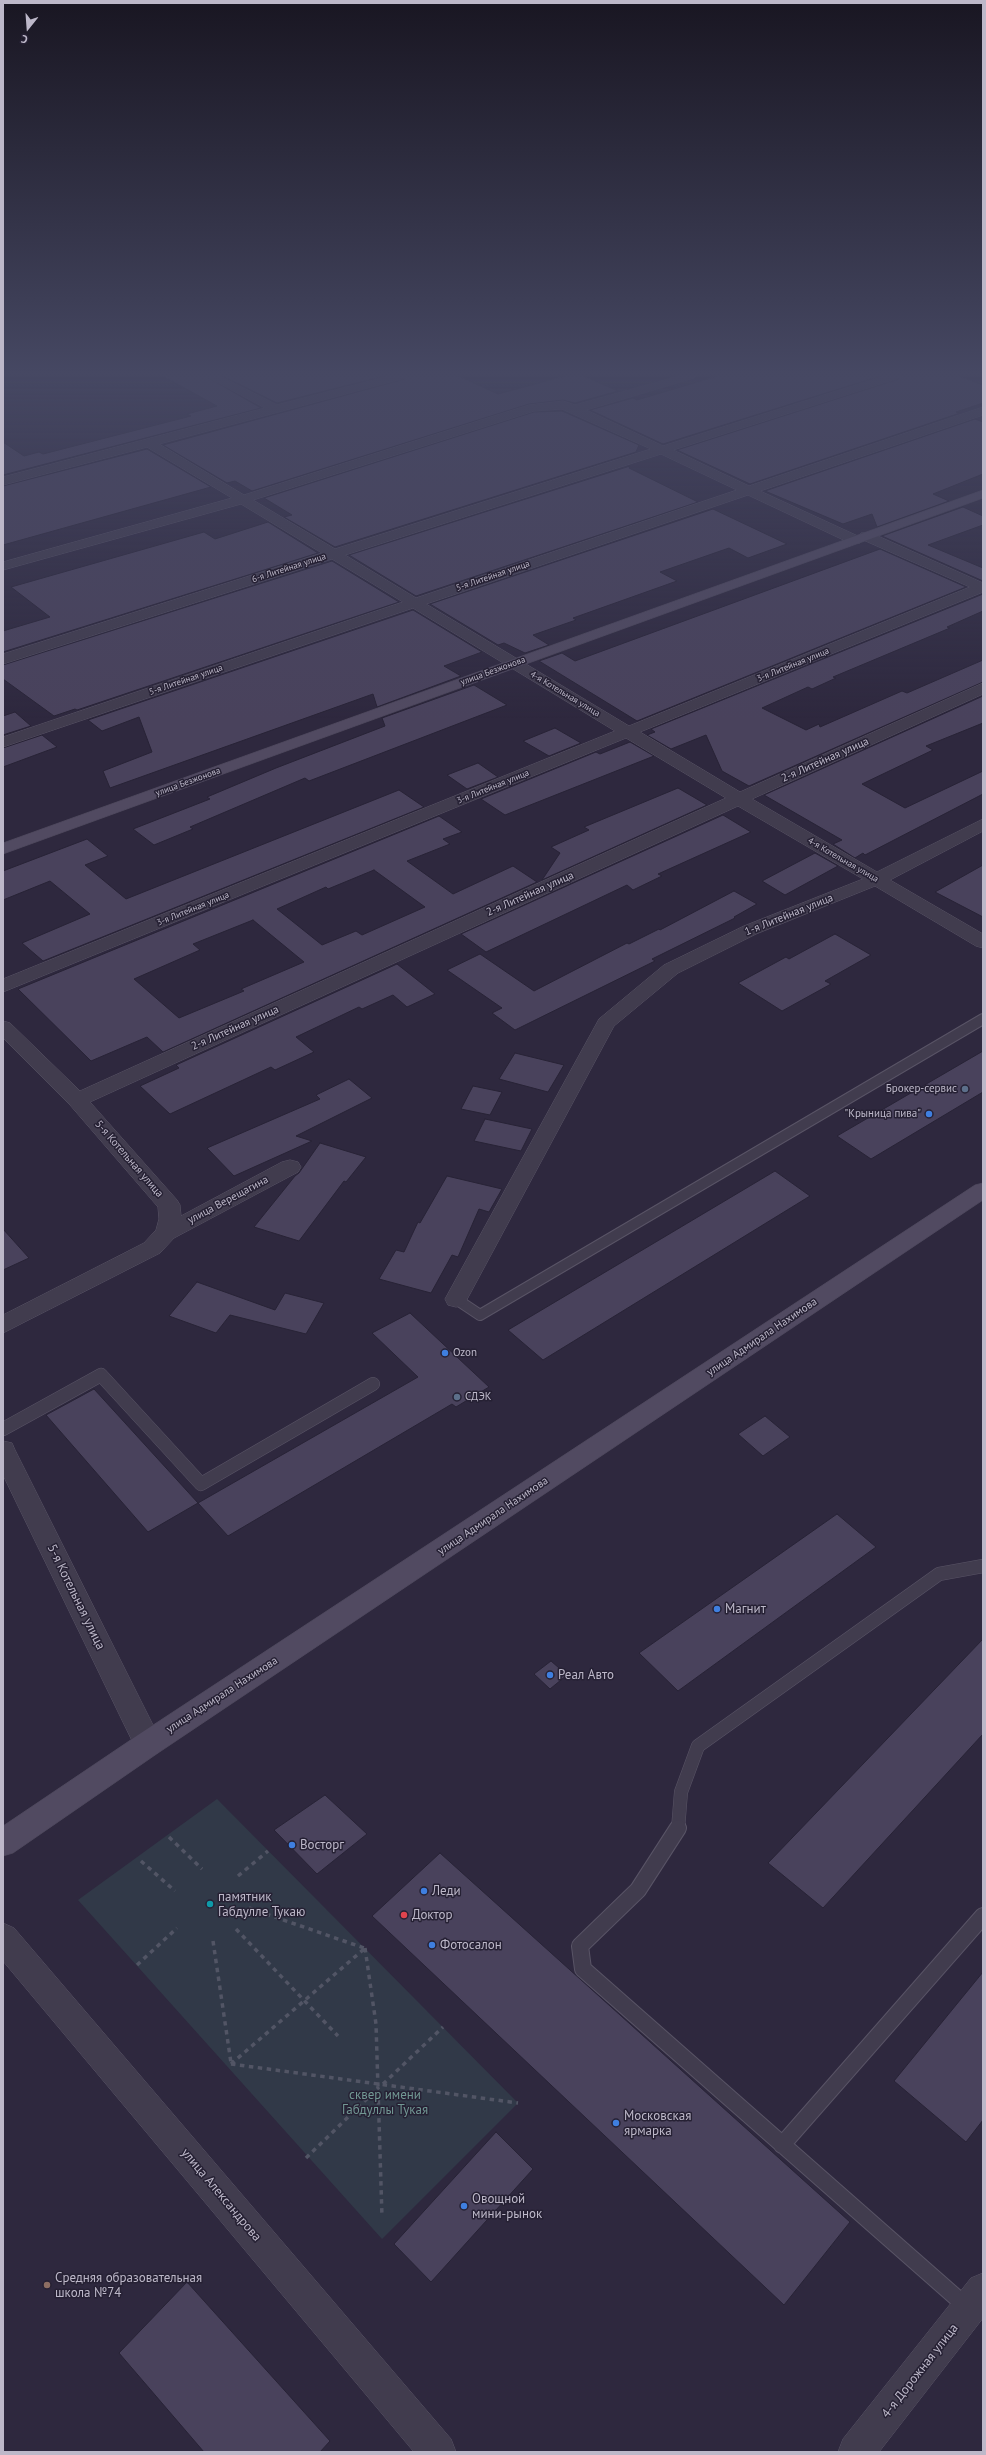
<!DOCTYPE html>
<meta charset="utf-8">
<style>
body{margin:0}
#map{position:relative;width:986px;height:2455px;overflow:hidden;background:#2e283e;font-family:"PT Sans",sans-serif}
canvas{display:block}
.frame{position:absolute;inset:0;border:4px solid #bdb8c9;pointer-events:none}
.north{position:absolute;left:8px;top:8px;width:40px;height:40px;-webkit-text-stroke:3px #262134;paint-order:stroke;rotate:197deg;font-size:11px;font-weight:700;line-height:16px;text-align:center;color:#bdb8c9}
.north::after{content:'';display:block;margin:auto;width:14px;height:18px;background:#bdb8c9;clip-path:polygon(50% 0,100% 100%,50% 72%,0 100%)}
</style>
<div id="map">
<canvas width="986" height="2455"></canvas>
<div class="frame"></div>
<div class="north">С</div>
</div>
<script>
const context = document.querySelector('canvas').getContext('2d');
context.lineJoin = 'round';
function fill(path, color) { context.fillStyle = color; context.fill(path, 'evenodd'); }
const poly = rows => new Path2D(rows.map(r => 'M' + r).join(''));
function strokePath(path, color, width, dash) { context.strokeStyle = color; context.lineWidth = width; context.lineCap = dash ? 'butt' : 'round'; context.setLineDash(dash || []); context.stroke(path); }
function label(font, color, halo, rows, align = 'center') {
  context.font = font + ' "PT Sans",sans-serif'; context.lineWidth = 3; context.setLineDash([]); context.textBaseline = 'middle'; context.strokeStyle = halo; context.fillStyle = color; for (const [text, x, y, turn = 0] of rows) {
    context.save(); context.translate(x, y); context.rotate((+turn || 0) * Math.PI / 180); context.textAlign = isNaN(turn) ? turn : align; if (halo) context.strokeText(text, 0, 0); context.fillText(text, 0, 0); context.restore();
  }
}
const green = poly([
 [217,1799,518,2103,382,2239,78,1900]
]);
const building = poly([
 [163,376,205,376,261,408,3,475,3,442,24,456,39,452,43,454,191,416,187,414,217,406,163,376],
 [223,376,384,376,277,403,223,376],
 [408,376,458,376,498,394,566,376,583,376,618,391,575,403,563,400,529,404,252,491,235,481,227,483,163,445,405,379,408,376],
 [718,376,880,376,663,444,590,410,633,398,637,400,718,376],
 [902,376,958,376,983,385,983,403,956,412,960,413,750,484,677,450,899,379,902,376],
 [562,411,639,445,636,452,335,547,284,517,292,515,264,498,534,412,562,411],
 [975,419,983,422,983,474,933,494,949,501,877,527,872,514,843,524,765,491,975,419],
 [147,449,211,487,3,545,3,486,147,449],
 [630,466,629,468,698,502,416,596,349,555,630,466],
 [963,507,983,516,983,525,928,545,983,568,983,581,882,536,963,507],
 [713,509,787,544,748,558,729,548,660,572,677,581,573,618,576,620,533,635,549,645,525,653,504,643,498,645,430,604,713,509],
 [268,522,318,553,3,652,3,631,50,617,11,587,204,532,215,539,268,522],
 [880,549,966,587,637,721,539,661,562,653,575,661,880,549],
 [332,561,399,602,77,710,75,709,54,716,3,679,3,665,332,561],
 [983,594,983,611,947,627,950,628,833,677,836,678,812,689,808,687,762,708,806,730,819,724,820,727,902,691,907,693,983,660,983,682,749,786,722,771,706,735,671,749,647,735,655,732,651,729,983,594],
 [413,610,482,652,444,666,461,676,377,707,373,694,110,788,103,771,152,752,139,717,102,731,88,720,413,610],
 [474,685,507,705,309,781,305,778,190,827,193,829,154,845,133,829,210,799,207,797,276,768,385,726,382,718,474,685],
 [983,696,983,723,926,746,933,750,862,784,905,808,983,771,983,794,865,855,863,853,855,858,833,844,842,840,764,795,983,696],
 [15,712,31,726,3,735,3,716,15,712],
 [555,728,581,743,549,756,523,741,555,728],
 [42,735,57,747,3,767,3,748,42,735],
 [630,742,654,756,505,815,481,799,596,752,600,754,630,742],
 [478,763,498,777,467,789,447,775,478,763],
 [678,788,707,805,542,880,560,853,551,847,589,830,584,827,678,788],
 [399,790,424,807,43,961,22,943,90,914,50,881,3,900,3,871,87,839,108,856,85,865,126,899,399,790],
 [723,815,751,832,658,874,662,876,633,890,627,885,486,952,461,934,723,815],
 [439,816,462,832,443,839,450,844,407,861,453,894,513,866,537,882,163,1052,147,1037,91,1061,18,989,439,816],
 [374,870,425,907,362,935,356,931,322,945,277,909,326,887,328,889,374,870],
 [253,920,304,962,241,989,244,991,179,1018,134,979,200,950,193,944,253,920],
 [815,853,838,866,785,895,762,881,815,853],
 [983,865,983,917,935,892,983,865],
 [734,891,757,904,734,917,735,918,652,959,655,961,515,1030,492,1013,502,1008,447,970,480,954,534,991,627,943,629,944,659,929,660,930,734,891],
 [835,934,871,955,825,981,831,984,782,1011,738,983,786,957,789,959,835,934],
 [397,964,435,994,407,1007,393,995,362,1009,359,1007,296,1037,314,1052,275,1070,271,1067,170,1114,140,1086,179,1068,176,1065,397,964],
 [983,1051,983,1092,871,1159,837,1136,983,1051],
 [515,1053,564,1065,548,1092,499,1079,515,1053],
 [349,1079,372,1098,296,1136,312,1141,234,1176,207,1148,320,1099,316,1095,349,1079],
 [473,1086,502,1092,490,1115,461,1109,473,1086],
 [485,1119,532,1129,521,1151,474,1141,485,1119],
 [320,1143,366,1157,346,1182,344,1181,299,1241,254,1227,295,1176,299,1173,320,1143],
 [775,1171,810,1196,543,1360,508,1330,775,1171],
 [447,1176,502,1189,489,1212,479,1209,458,1257,452,1255,431,1293,379,1279,396,1250,404,1252,418,1222,420,1223,447,1176],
 [3,1229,29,1258,3,1270,3,1229],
 [197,1282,275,1310,285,1293,324,1303,306,1334,230,1315,216,1333,169,1316,197,1282],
 [410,1313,489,1387,456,1407,452,1404,228,1536,198,1503,418,1377,372,1333,410,1313],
 [94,1389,198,1503,148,1532,46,1415,94,1389],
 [765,1416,790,1437,763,1456,738,1434,765,1416],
 [837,1514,876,1547,678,1691,639,1653,837,1514],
 [983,1639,983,1734,823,1908,768,1863,983,1639],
 [551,1661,567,1675,550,1689,534,1674,551,1661],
 [325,1795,367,1834,317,1874,274,1830,325,1795],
 [440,1853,850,2222,784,2305,372,1916,440,1853],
 [983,1972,983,2120,966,2142,894,2081,983,1972],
 [496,2132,533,2169,431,2282,394,2244,496,2132],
 [187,2282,330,2441,320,2452,204,2452,119,2353,187,2282]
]);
const path = poly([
 [169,1837,202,1869],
 [141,1861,175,1891],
 [238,1876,268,1851],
 [249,1908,364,1948],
 [236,1929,338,2036],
 [213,1941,231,2063],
 [365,1948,376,2024,382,2217],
 [137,1965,177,1928],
 [231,2064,518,2103],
 [231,2064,364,1949],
 [383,2084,443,2027],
 [306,2158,379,2087]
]);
const laneFar2 = poly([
 [456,1299,480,1315,983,1019]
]);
const laneFar1 = poly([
 [3,1429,101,1375,201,1484,373,1384],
 [678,1829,681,1792,698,1746,939,1574,983,1566]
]);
const lane = poly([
 [678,1828,638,1890,580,1946,583,1969,967,2307],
 [782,2145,983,1916]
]);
const street = poly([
 [206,376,220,376,277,405,389,376,407,376,405,378,159,444,244,495,529,405,563,401,575,405,679,376,696,376,694,378,586,410,663,446,884,376,901,376,899,378,673,450,749,486,983,407,983,415,760,491,860,537,862,540,860,543,850,543,748,495,426,604,629,726,970,587,861,539,859,536,861,533,871,533,983,583,983,592,640,732,740,792,983,683,983,694,752,799,877,872,983,819,983,831,890,880,983,934,983,948,976,946,875,886,756,934,678,973,614,1026,464,1305,456,1307,448,1305,445,1299,599,1019,664,965,744,926,863,879,738,806,90,1102,177,1200,180,1205,181,1216,282,1162,290,1160,298,1162,301,1167,298,1172,174,1238,160,1253,3,1333,3,1315,144,1243,156,1230,159,1219,158,1207,70,1105,3,1038,3,1021,10,1023,80,1091,726,798,626,738,3,992,3,979,615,731,413,608,3,747,3,737,403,602,332,559,3,664,3,654,322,553,241,504,3,570,3,562,232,498,147,447,3,485,3,477,265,408,206,376],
 [562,409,651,449,335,549,253,500,534,411,562,409],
 [661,454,737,490,416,598,345,555,661,454],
 [3,1441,12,1443,15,1450,158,1735,162,1744,158,1753,148,1756,138,1753,3,1475,3,1441],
 [3,1923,14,1928,451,2439,456,2452,414,2452,3,1961,3,1923],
 [983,2273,983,2318,879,2452,838,2452,843,2439,971,2278,983,2273]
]);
const secondary = poly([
 [983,490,983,498,3,854,3,843,983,490],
 [983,1183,983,1200,158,1753,13,1853,3,1856,3,1826,138,1735,975,1185,983,1183]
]);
const markers = [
 [965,1089,4,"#5c6f8a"],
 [929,1114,4,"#3f7fe0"],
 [445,1353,4,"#3f7fe0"],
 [457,1397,4,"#5c6f8a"],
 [717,1609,4,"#3f7fe0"],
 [550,1675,4,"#3f7fe0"],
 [292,1845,4,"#3f7fe0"],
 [424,1891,4,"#3f7fe0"],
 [210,1904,4,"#0f9aa8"],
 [404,1915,4,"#e0444e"],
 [432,1945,4,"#3f7fe0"],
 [616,2123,4,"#3f7fe0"],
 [464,2206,4,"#3f7fe0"],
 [47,2285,4,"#8d6e63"]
];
const farStreetnames = [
 ["6-я Литейная улица",289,568,-18],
 ["5-я Литейная улица",493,576,-19],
 ["3-я Литейная улица",793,665,-22],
 ["улица Безжонова",493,671,-20],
 ["5-я Литейная улица",186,680,-19],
 ["4-я Котельная улица",565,694,31],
 ["улица Безжонова",188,782,-20],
 ["3-я Литейная улица",493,787,-22],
 ["4-я Котельная улица",843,860,30],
 ["3-я Литейная улица",193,909,-22]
];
const streetNames = [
 ["2-я Литейная улица",825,760,-24],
 ["2-я Литейная улица",530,894,-24],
 ["1-я Литейная улица",789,915,-22],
 ["2-я Литейная улица",235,1028,-24],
 ["5-я Котельная улица",129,1159,49],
 ["улица Верещагина",228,1200,-28],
 ["улица Адмирала Нахимова",762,1337,-34],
 ["улица Адмирала Нахимова",493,1516,-34],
 ["улица Адмирала Нахимова",222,1695,-33]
];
const poiNames = [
 ["Брокер-сервис",957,1089],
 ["\"Крыница пива\"",921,1114],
 ["Ozon",453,1353,"left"],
 ["СДЭК",465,1397,"left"]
];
const nearStreetnames = [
 ["5-я Котельная улица",76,1597,64],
 ["улица Александрова",221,2195,50],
 ["4-я Дорожная улица",920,2371,-52]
];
const nearPoinames = [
 ["Магнит",725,1609],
 ["Реал Авто",558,1675],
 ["Восторг",300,1845],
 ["Леди",432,1891],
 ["памятник",218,1897],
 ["Габдулле Тукаю",218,1912],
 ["Доктор",412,1915],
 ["Фотосалон",440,1945],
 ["Московская",624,2116],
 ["ярмарка",624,2131],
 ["Овощной",472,2199],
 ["мини-рынок",472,2214],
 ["Средняя образовательная",55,2278],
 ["школа №74",55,2293]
];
const nearParknames = [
 ["сквер имени",385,2095],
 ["Габдуллы Тукая",385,2110]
];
fill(green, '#313948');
fill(building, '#49425c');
strokePath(building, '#282336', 1);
strokePath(laneFar2, '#595466', 12);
strokePath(laneFar1, '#595466', 14);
strokePath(lane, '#595466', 18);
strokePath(street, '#595466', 1);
strokePath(secondary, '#4a4558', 1);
strokePath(path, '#525565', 3.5, [4.5, 4.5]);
strokePath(laneFar2, '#413c4e', 10);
strokePath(laneFar1, '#413c4e', 13);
strokePath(lane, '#413c4e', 16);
fill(street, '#413c4e');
fill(secondary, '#514a61');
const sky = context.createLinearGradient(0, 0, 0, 719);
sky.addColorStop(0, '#191622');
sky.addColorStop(0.52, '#464863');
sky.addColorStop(1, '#46486300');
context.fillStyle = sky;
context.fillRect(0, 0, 986, 719);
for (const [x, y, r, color] of markers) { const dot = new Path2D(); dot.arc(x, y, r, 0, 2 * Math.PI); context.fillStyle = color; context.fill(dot); strokePath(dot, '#262134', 1.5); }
label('9px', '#bdb8c9', '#262134', farStreetnames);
label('11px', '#bdb8c9', '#262134', streetNames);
label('11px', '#bdb8c9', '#262134', poiNames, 'right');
label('13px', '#bdb8c9', '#262134', nearStreetnames);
label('13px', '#bdb8c9', '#262134', nearPoinames, 'left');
label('13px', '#729894', '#262134', nearParknames);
</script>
